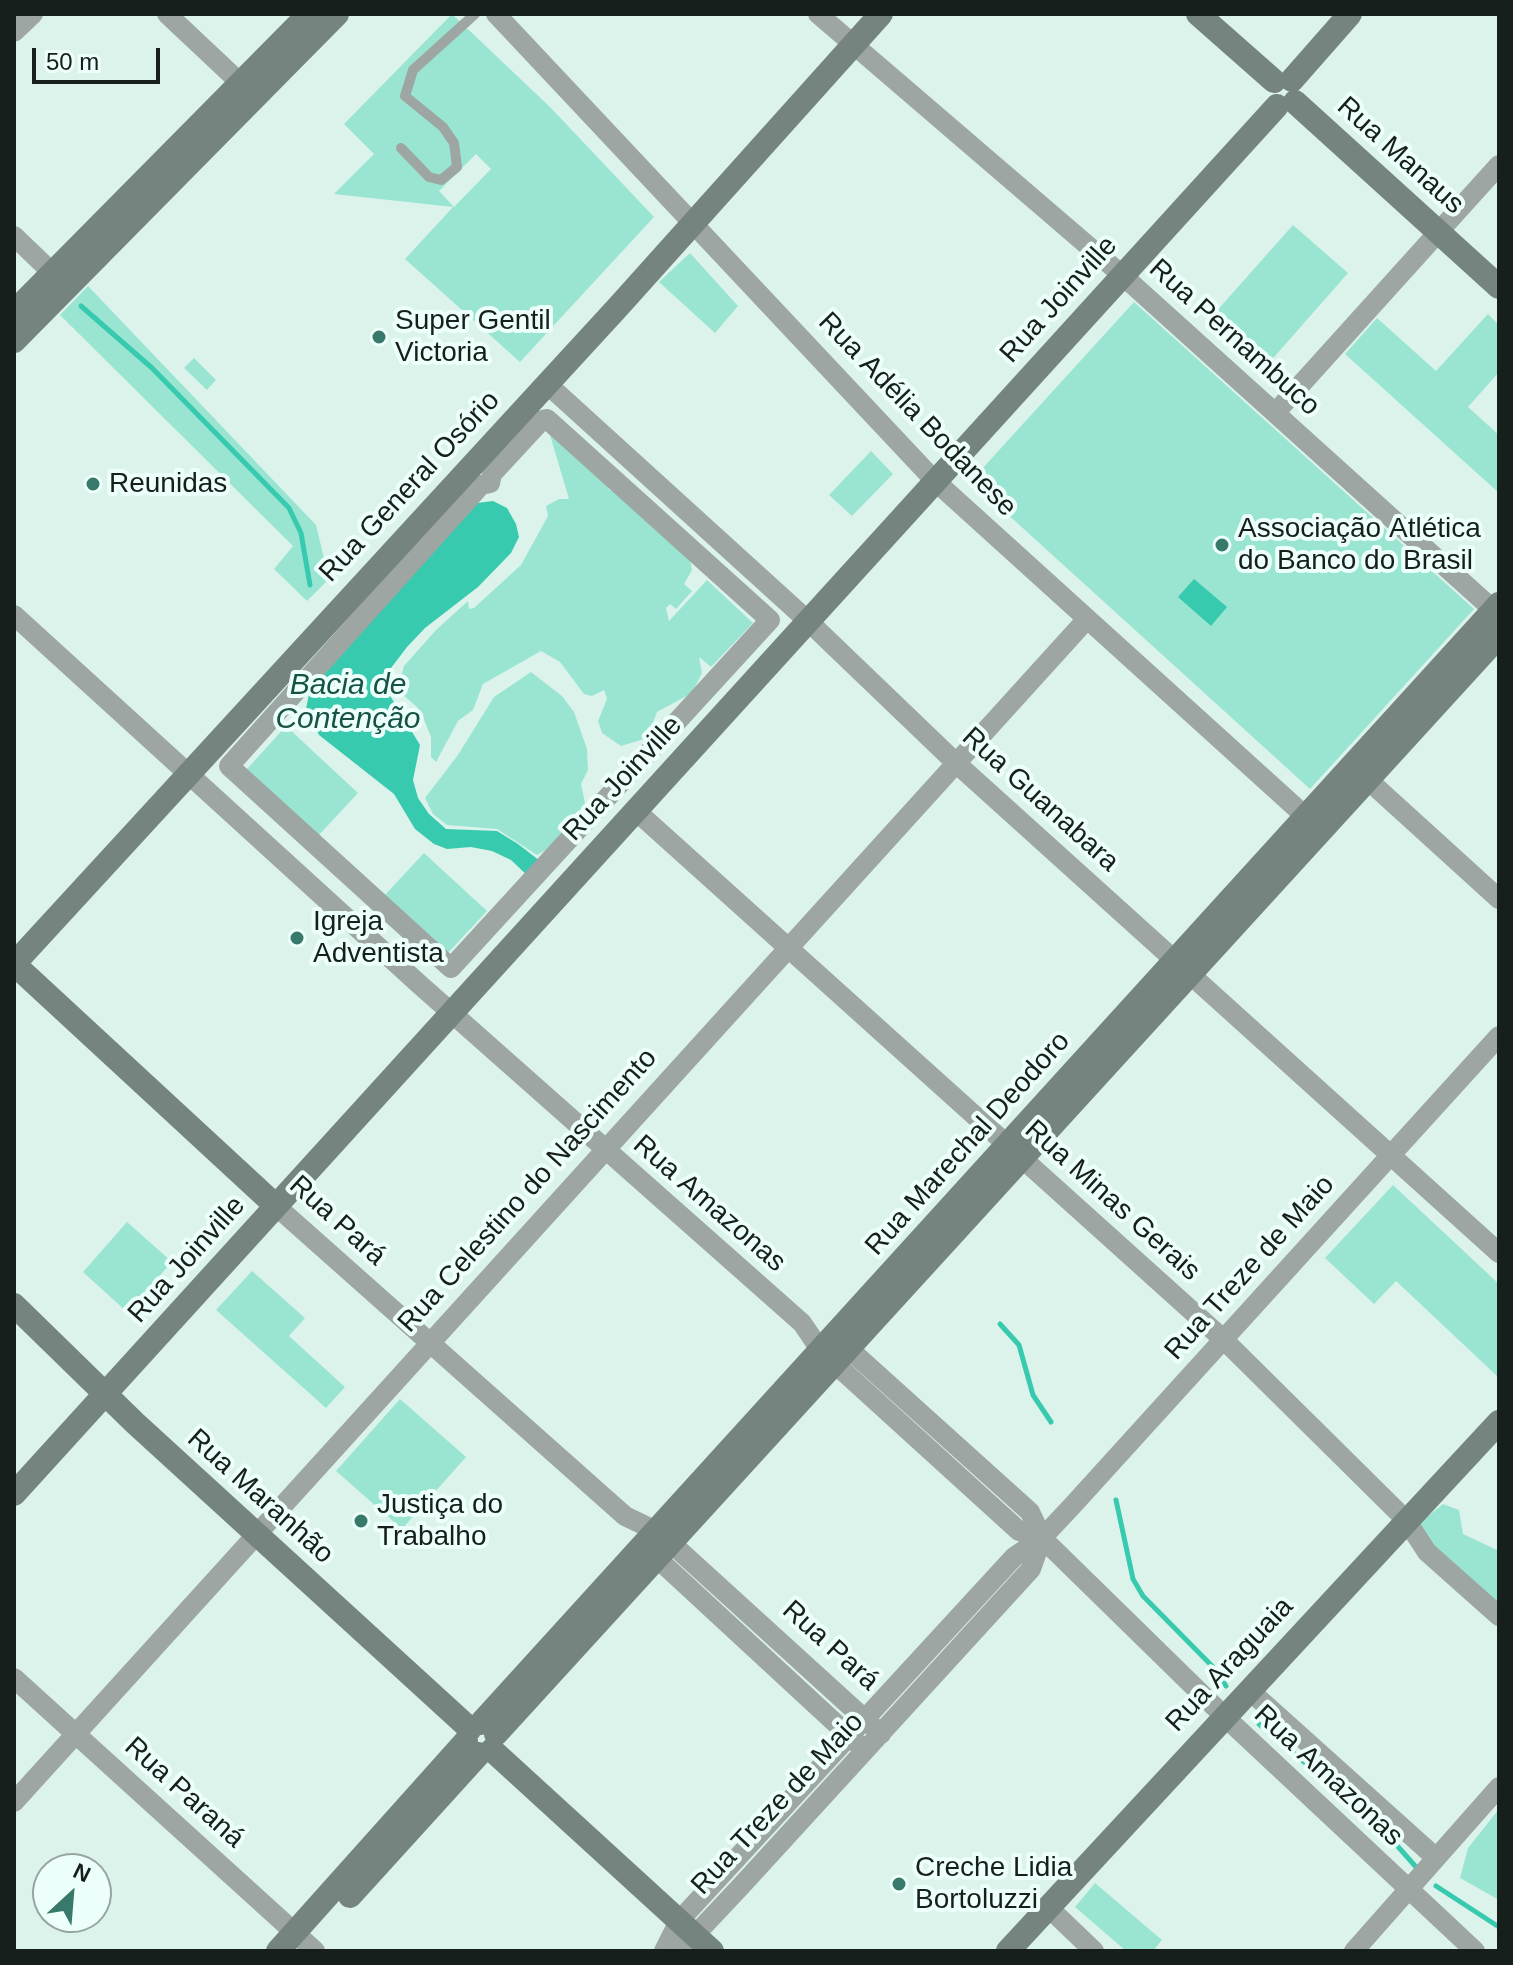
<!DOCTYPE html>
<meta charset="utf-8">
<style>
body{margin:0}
#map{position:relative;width:1513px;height:1965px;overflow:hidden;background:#dcf3ec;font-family:Arial,sans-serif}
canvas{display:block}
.frame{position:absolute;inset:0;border:16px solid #171f1d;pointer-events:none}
.north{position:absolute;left:32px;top:1853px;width:80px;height:80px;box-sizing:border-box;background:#edfffa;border:2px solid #97a5a2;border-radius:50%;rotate:26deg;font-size:22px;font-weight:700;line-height:32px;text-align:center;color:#171f1d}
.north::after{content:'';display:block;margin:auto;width:28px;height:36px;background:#377a6b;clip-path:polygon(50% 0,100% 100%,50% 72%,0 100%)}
.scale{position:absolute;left:32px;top:48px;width:128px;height:36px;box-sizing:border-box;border:4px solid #171f1d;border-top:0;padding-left:10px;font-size:24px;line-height:28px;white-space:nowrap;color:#171f1d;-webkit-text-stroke:6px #edfffa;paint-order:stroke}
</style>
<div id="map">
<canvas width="1513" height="1965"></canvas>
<div class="frame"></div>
<div class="north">N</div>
<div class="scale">50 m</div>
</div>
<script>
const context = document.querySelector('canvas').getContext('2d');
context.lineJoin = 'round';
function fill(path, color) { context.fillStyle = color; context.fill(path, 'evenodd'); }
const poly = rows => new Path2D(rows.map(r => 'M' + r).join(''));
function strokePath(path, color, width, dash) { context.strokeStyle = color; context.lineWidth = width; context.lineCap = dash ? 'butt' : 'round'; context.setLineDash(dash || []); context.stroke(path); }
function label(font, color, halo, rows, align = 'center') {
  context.font = font + ' Arial,sans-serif'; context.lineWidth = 8; context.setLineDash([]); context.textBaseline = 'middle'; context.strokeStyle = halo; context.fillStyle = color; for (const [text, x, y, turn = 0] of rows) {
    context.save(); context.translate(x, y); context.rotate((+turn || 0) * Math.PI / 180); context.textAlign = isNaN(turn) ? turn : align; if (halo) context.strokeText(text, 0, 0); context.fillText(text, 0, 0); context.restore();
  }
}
const green = poly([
 [452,14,551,108,654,217,520,362,405,259,453,207,334,194,374,154,344,124],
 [476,154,491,169,454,207,439,191],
 [1293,225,1348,273,1261,372,1206,323],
 [690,253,738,306,715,333,659,282],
 [88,286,316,525,329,579,307,601,274,569,293,546,60,315],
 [1134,302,1474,609,1310,789,971,481],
 [1488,314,1499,325,1499,372,1468,407,1499,435,1499,493,1345,354,1377,318,1436,371],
 [194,358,216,380,207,390,184,368],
 [547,425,607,481,609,490,620,491,690,559,692,570,684,584,692,591,676,609,670,604,666,608,669,621,707,580,753,623,711,667,699,657,702,673,692,693,657,712,647,738,621,746,602,733,598,721,607,699,604,690,592,696,584,694,560,662,541,651,483,684,473,710,458,721,436,762,431,757,431,737,423,717,417,707,404,696,400,680,404,666,436,630,468,601,469,609,474,608,521,565,548,516,546,506,559,499,569,499],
 [871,451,893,474,852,516,829,495],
 [531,672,562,696,574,712,587,749,588,770,581,784,585,803,579,818,553,846,537,855,497,829,447,825,433,814,425,798,458,755,494,697],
 [286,726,358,793,318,836,247,769],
 [424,853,487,911,447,954,384,896],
 [1393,1185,1499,1284,1497,1376,1396,1281,1374,1304,1325,1258],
 [127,1222,172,1262,127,1312,83,1272],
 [252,1271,305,1318,289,1336,345,1387,326,1408,216,1310],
 [400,1399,466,1457,402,1529,336,1471],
 [1443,1504,1459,1510,1463,1534,1499,1551,1499,1607,1424,1538,1416,1526],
 [1499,1809,1499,1900,1460,1878,1468,1848],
 [1095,1883,1162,1940,1153,1951,1126,1951,1075,1907]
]);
const water = poly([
 [493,501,507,508,516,524,519,537,511,553,478,587,425,628,407,647,388,672,386,689,420,745,413,780,418,798,429,814,446,829,497,831,518,844,544,864,530,878,511,860,492,851,471,847,447,849,434,844,415,829,394,794,319,735,306,709,312,679,477,503],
 [1194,579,1227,607,1211,626,1178,597]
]);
const stream = poly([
 [81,306,152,368,289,508,301,533,310,585],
 [1000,1324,1019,1345,1033,1395,1051,1422],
 [1116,1500,1133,1579,1143,1596,1216,1670,1226,1686],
 [1259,1724,1378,1824,1416,1867],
 [1436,1886,1499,1927]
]);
const lane = poly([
 [401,148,429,177,441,180,457,167,454,143,443,127,405,96,413,70,475,14]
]);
const street = poly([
 [167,14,251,93],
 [496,14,934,480,1315,825],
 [818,14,1122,275,1499,615],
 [14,32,33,14],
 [14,236,63,283],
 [546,383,808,621,956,763,1499,1253],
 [1276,412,1499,165],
 [547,419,770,620,451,968,229,766,481,485,490,483,492,474,542,420,547,419],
 [14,615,419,984,802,1323,821,1351,1019,1531,1042,1538],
 [1357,770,1499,899],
 [635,810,1223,1339,1406,1520,1427,1552,1499,1616],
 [276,1206,625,1516,658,1532,671,1543,881,1734],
 [838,1339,1030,1512,1042,1538,1224,1716,1475,1951],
 [647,1549,858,1744],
 [14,1678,315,1951],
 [1249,1690,1435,1857],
 [14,1802,1087,619],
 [1048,1907,1094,1951],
 [683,1942,695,1935,742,1885,1031,1569,1042,1538],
 [664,1951,679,1921,1014,1557,1042,1538,1073,1505,1499,1036],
 [1354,1951,1499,1787]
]);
const secondary = poly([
 [1198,14,1274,81],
 [1292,80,1350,14],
 [1295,102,1499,287],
 [14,312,309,14],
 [14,341,337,14],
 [276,1206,14,964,618,307,881,14],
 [14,1305,135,1423,470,1729],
 [14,1494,1277,106],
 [481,1723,1499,604],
 [496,1734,1499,636],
 [492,1750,712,1951],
 [350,1896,479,1754],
 [278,1951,466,1741],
 [1008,1951,1499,1422]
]);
const markers = [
 [379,337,8,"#377a6b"],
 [93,484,8,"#377a6b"],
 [1222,545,8,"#377a6b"],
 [297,938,8,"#377a6b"],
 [361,1521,8,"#377a6b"],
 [899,1884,8,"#377a6b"]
];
const streetNames = [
 ["Rua Manaus",1400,156,42],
 ["Rua Joinville",1059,300,-48],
 ["Rua Pernambuco",1234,338,42],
 ["Rua Adélia Bodanese",917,415,46],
 ["Rua General Osório",410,487,-47],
 ["Rua Joinville",623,779,-47],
 ["Rua Guanabara",1040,800,42],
 ["Rua Marechal Deodoro",968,1144,-48],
 ["Rua Celestino do Nascimento",528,1191,-48],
 ["Rua Minas Gerais",1112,1201,42],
 ["Rua Amazonas",709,1204,41],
 ["Rua Pará",337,1221,42],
 ["Rua Joinville",187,1260,-48],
 ["Rua Treze de Maio",1250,1268,-48],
 ["Rua Maranhão",260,1497,42],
 ["Rua Pará",830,1646,42],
 ["Rua Araguaia",1230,1665,-47],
 ["Rua Amazonas",1328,1776,43],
 ["Rua Paraná",184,1793,42],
 ["Rua Treze de Maio",778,1804,-47]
];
const poiNames = [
 ["Super Gentil",395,321],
 ["Victoria",395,353],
 ["Reunidas",109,484],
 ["Associação Atlética",1238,529],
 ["do Banco do Brasil",1238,561],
 ["Igreja",313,922],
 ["Adventista",313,954],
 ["Justiça do",377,1505],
 ["Trabalho",377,1537],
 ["Creche Lidia",915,1868],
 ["Bortoluzzi",915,1900]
];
const waterNames = [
 ["Bacia de",348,686],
 ["Contenção",348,720]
];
fill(green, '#9ae5d2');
fill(water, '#37caae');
strokePath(stream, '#37caae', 5);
strokePath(lane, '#9da6a3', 10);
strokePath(street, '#9da6a3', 20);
strokePath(secondary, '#768480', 24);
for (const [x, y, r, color] of markers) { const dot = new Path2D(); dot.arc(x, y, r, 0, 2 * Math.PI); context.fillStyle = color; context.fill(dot); strokePath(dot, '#edfffa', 3); }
label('28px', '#171f1d', '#edfffa', streetNames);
label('28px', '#171f1d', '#edfffa', poiNames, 'left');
label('italic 30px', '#175246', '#edfffa', waterNames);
</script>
